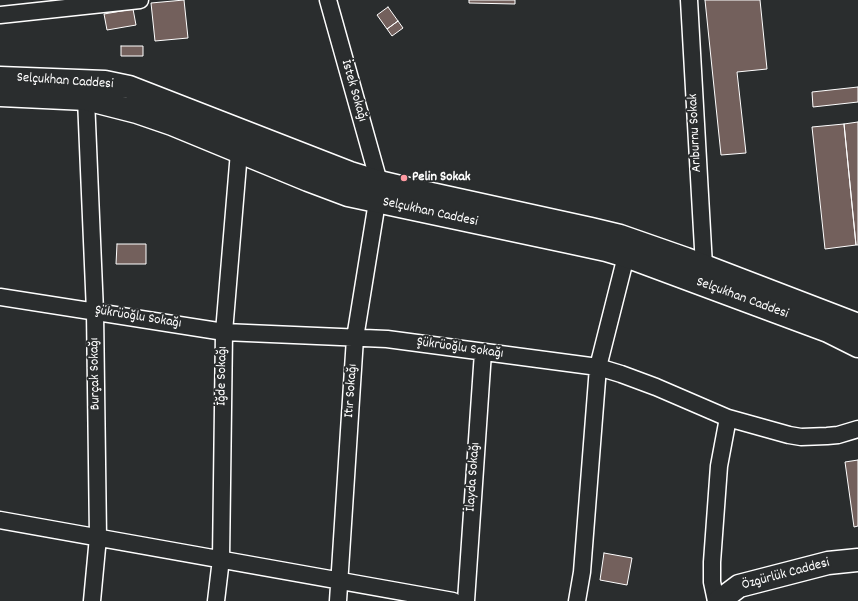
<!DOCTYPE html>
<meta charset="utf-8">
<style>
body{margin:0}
canvas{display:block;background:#2a2d2e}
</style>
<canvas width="858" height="601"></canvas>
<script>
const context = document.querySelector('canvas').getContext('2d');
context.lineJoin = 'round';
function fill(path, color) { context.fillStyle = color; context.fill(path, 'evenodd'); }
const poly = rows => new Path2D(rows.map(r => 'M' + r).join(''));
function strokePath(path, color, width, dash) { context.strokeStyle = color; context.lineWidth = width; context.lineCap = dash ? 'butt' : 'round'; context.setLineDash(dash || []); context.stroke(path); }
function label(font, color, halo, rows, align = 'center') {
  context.font = font + ' Dekko,sans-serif'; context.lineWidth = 4; context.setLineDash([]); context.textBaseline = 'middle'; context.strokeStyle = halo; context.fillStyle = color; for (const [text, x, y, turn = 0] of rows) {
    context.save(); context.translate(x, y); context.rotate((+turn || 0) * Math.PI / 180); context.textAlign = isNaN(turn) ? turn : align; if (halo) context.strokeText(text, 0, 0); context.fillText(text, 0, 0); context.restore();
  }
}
const building = poly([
 [184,0,188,38,155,41,151,3,184,0],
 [469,0,515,0,515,4,469,3,469,0],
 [705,0,760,0,767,69,737,72,746,153,721,155,705,0],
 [388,7,398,21,387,29,377,15,388,7],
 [133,9,136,25,107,30,104,14,133,9],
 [398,21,403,28,392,36,387,29,398,21],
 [121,46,143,46,143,56,121,56,121,46],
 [858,87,858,102,813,107,812,92,858,87],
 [858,122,858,245,856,245,844,124,858,122],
 [844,124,856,245,825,249,812,127,844,124],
 [117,244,146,244,146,264,116,264,117,244],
 [858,460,858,526,854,527,845,462,858,460],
 [604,553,632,558,627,585,600,580,604,553]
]);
const street = poly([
 [328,0,379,182,377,202,355,338,338,601],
 [689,0,704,266],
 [0,15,140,0],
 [86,99,95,312,98,537,92,601],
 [0,297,224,332,387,339,598,367,621,374,656,387,728,418,719,466,712,562,712,582,716,601],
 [728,418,789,435,801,437,827,436,838,435,858,429],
 [0,520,453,601],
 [216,601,221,559,224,332,239,152],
 [466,601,483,352],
 [577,601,582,572,598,367,626,256]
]);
const secondary = poly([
 [0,78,105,82,129,87,350,173,379,182,413,190,591,229,620,236,686,259,858,325],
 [0,95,86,99,137,112,172,124,308,180,348,195,569,242,606,250,626,256,828,331,858,346],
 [719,601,739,586,828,563,858,560]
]);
const markers = [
 [404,178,4,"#ff9aa2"]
];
const streetNames = [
 ["Selçukhan Caddesi",65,82,4],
 ["İstek Sokağı",353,91,74],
 ["Arıburnu Sokak",696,133,-93],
 ["Selçukhan Caddesi",430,213,12],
 ["Selçukhan Caddesi",742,299,20],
 ["Şükrüoğlu Sokağı",138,318,9],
 ["Şükrüoğlu Sokağı",460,349,8],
 ["Burçak Sokağı",96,374,-91],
 ["İğde Sokağı",223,376,-89],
 ["Itır Sokağı",352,391,-86],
 ["İlayda Sokağı",474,477,-86],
 ["Özgürlük Caddesi",786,575,-15]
];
const poiNames = [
 ["Pelin Sokak",412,178]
];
fill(building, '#73605c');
strokePath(building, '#fff', 1);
strokePath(street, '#fff', 19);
strokePath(secondary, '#fff', 25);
strokePath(street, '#2a2d2e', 16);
strokePath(secondary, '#2a2d2e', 22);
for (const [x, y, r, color] of markers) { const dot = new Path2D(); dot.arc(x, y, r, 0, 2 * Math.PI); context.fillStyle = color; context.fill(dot); strokePath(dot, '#2a2d2e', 1.5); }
label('14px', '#fff', '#2a2d2e', streetNames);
label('bold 14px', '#fff', '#2a2d2e', poiNames, 'left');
</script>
